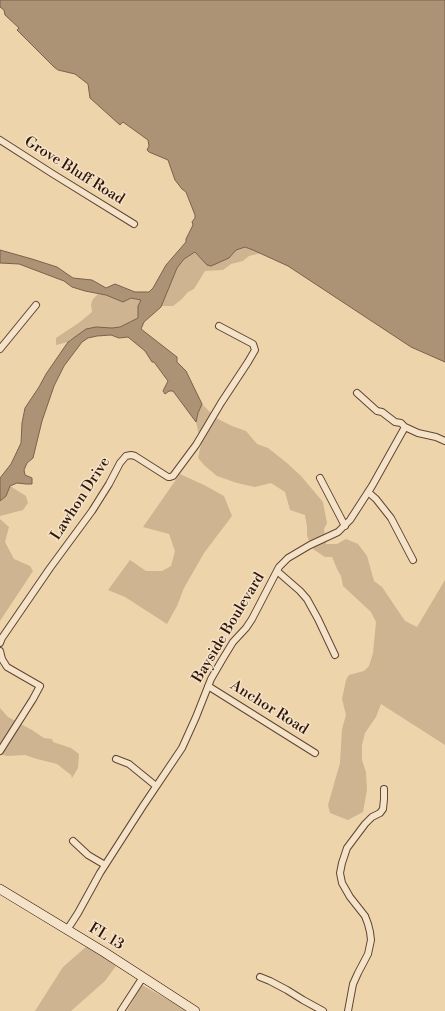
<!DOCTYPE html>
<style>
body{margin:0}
canvas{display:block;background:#eed4ab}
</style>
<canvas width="445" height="1011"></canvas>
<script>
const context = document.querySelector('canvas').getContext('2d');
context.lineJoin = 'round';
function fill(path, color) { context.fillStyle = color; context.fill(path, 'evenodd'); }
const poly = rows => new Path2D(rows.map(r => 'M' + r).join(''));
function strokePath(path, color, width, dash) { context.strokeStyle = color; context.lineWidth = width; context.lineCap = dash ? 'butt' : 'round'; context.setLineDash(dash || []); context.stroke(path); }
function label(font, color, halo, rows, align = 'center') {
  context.font = font + ' "Libre Bodoni",serif'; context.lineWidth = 3; context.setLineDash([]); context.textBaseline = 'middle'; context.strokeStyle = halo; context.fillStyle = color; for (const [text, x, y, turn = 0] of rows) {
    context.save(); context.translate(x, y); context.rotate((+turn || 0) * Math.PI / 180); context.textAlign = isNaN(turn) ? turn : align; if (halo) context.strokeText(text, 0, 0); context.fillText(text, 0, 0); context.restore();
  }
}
const green = poly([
 [245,247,261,253,249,256,243,261,231,264,223,270,205,271,194,289,188,292,182,299,173,306,161,306,177,268,184,259,196,252,207,265,229,258,236,250],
 [98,294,106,295,123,302,131,298,141,300,138,306,138,318,120,327,112,328,96,327,69,340,68,342,56,345,56,338,80,322,92,312,91,304,93,299],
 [202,404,216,418,232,426,246,431,257,444,268,448,287,463,301,476,323,502,327,523,324,529,326,544,337,544,346,539,358,544,367,556,374,581,382,587,405,621,417,627,445,580,445,745,381,704,376,717,365,733,362,745,362,760,366,772,367,790,363,812,348,820,330,813,328,805,340,763,342,729,346,715,342,699,346,680,349,675,364,671,369,666,373,653,376,622,371,612,343,586,341,576,338,571,332,557,325,557,313,549,307,536,307,527,305,515,290,510,285,492,271,483,255,487,237,483,217,476,205,466,198,458,201,444,196,422,198,413],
 [180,474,204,485,224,496,232,516,204,553,184,588,177,606,167,624,125,597,108,590,130,560,146,571,162,571,171,566,175,551,169,534,143,527],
 [10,486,26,496,28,503,23,510,0,516,0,501,6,496],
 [0,519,9,527,5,542,14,559,30,566,33,571,0,621],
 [0,708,8,717,32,730,44,738,52,739,53,742,71,748,79,754,78,768,72,778,71,775,57,764,37,759,25,755,7,756,0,754],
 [87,946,116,966,105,981,71,1011,35,1011,63,967],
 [142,985,181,1007,187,1011,127,1011]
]);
const water = poly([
 [0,0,445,0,445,362,411,347,288,266,253,250,245,247,236,250,229,258,211,266,207,265,195,252,184,259,177,268,161,307,144,322,141,329,177,357,177,362,186,371,202,404,198,413,196,422,173,391,169,391,165,394,163,391,168,381,154,362,152,362,145,351,128,337,119,338,111,335,97,336,88,338,82,342,64,366,54,386,42,421,33,458,27,463,24,470,25,475,32,478,32,484,26,484,17,483,10,486,6,496,0,501,0,478,11,464,21,443,22,423,25,408,39,387,46,374,68,342,86,329,96,327,112,328,120,327,138,318,138,306,141,300,131,298,123,302,106,295,85,291,72,287,64,281,19,264,0,263,0,250,32,259,57,267,73,278,92,280,106,288,115,284,135,292,149,292,153,288,166,265,186,242,186,239,193,225,192,222,195,218,195,215,186,192,182,189,175,180,168,160,149,152,147,150,149,146,148,140,123,122,120,125,90,98,88,84,75,74,58,70,54,67,17,30,19,28,5,15,4,10,0,7,0,0]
]);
const minor = poly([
 [0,140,53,174,134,224],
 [0,349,36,305],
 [357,393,377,411,382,412,395,422,401,423,405,427,418,433,436,437,445,441],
 [320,478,345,526],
 [368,492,376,499,391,518,413,560],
 [277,571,300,591,307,599,318,619,335,655],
 [0,643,2,638,50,568,92,511,109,484,120,463,126,456,131,455,135,456,168,477,170,477,173,476,196,445,221,403,248,362,255,350,253,344,219,326],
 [0,651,2,659,7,667,40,686,33,699,0,751],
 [208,686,315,753],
 [116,759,129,764,156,786],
 [73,841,88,855,105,865],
 [67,930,78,913,100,873,143,806,182,748,196,717,211,679,222,660,233,642,246,628,252,619,279,567,288,558,310,545,338,532,350,520,372,486,405,427],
 [260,977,270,981,287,990,303,1000,323,1011],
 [121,1011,143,977],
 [348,1011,353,984,358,973,368,954,371,940,370,932,368,924,365,916,350,897,342,883,340,873,342,863,347,848,365,824,372,817,380,813,383,809,384,799,384,789]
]);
const secondary = poly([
 [0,889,104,952,195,1011]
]);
const streetNames = [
 ["Grove Bluff Road",74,171,32],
 ["Lawhon Drive",81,499,-57],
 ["Bayside Boulevard",229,628,-59],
 ["Anchor Road",269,708,32],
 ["FL 13",106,937,31]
];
fill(green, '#ceb490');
fill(water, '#ad9375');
strokePath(water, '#7b614b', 1);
strokePath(minor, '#604533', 8);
strokePath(secondary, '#30150b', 10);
strokePath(minor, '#f4e3c8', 6);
strokePath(secondary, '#f4e3c8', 9);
label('15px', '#30150b', '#f4e3c8', streetNames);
</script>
